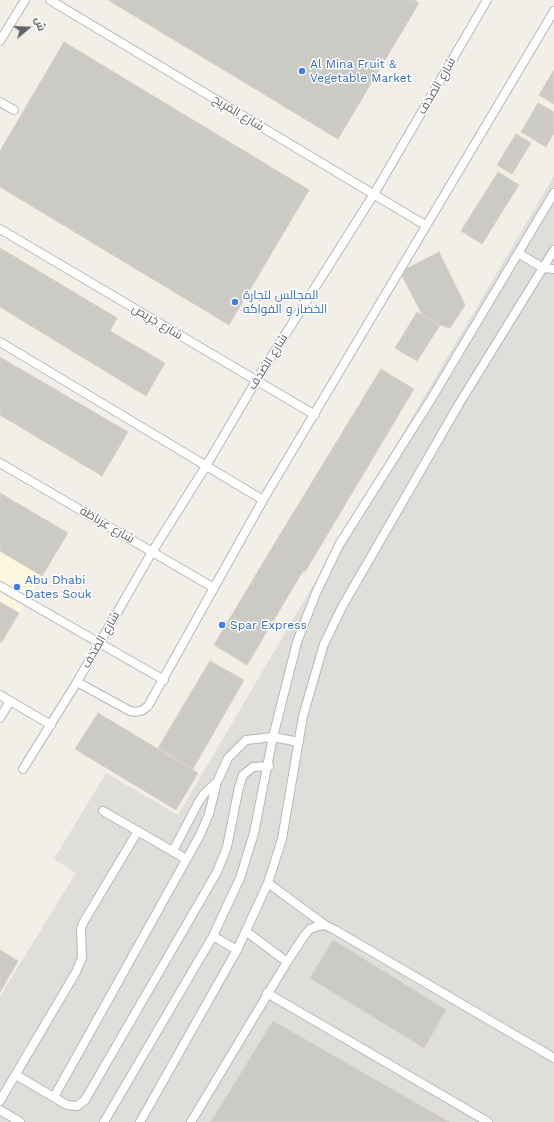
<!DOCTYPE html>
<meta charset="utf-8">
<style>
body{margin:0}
#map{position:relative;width:554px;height:1122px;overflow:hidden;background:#f1efe8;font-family:"Work Sans",Cairo,sans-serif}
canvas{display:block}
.north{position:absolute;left:8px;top:8px;width:40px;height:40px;-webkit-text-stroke:3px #fff;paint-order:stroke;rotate:71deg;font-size:11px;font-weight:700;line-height:16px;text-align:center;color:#5f6368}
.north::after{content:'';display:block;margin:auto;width:14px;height:18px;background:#5f6368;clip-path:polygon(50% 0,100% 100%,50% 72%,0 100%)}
</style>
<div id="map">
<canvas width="554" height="1122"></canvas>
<div class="north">ش</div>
</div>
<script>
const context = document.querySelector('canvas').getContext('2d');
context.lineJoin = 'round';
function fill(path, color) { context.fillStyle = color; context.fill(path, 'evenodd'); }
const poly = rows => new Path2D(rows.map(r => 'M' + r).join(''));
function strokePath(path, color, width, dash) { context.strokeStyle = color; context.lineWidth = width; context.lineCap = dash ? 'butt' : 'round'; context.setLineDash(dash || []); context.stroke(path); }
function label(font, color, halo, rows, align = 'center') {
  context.font = font + ' "Work Sans",Cairo,sans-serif'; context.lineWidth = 3; context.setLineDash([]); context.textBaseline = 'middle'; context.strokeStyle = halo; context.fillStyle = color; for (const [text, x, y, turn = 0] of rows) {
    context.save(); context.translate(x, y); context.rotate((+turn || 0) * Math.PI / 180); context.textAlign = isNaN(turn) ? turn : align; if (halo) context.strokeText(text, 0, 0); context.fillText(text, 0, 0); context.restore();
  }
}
const commercial = poly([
 [0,493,68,533,1,643,0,642]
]);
const industrial = poly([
 [554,176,554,1122,0,1122,0,996,76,873,54,859,106,773,178,815]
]);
const building = poly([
 [108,0,414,0,419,3,338,139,108,0],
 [64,42,309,190,229,325,0,187,0,151,64,42],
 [554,70,554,104,539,95,554,70],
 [538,103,554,112,554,133,546,147,521,132,538,103],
 [516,134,531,143,512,174,497,165,516,134],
 [498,172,519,185,482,244,461,231,498,172],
 [0,248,117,318,110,331,165,363,146,396,0,307,0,248],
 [439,252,465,305,450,328,440,325,423,316,400,272,439,252],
 [417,312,440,325,417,361,395,348,417,312],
 [0,357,128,432,102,476,0,415,0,357],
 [381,369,414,389,305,572,270,551,381,369],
 [0,493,68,533,42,576,0,551,0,493],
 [270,551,303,571,247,665,214,645,270,551],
 [0,602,19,613,1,643,0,642,0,602],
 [210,661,244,680,193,769,158,748,210,661],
 [98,713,198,773,176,810,75,749,98,713],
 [333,940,446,1010,424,1048,310,978,333,940],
 [0,950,18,961,0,992,0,950],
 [273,1021,449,1122,211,1122,273,1021]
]);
const lane = poly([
 [50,0,425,225],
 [0,41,25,0],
 [0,102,14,110],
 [0,229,315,415],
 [518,253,543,268,554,269],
 [0,342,263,500],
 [0,463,214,588],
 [0,586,164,680],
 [77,682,130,711,136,712,143,710,148,706,263,500,554,11],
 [0,695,51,725],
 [0,718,10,701],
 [23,769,77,682,152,552,206,466,256,381,374,194,487,0],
 [103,811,186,859],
 [173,851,198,803,204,794,216,783],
 [268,883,325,925],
 [247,932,287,962],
 [213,936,237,950],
 [267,993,488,1122],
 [16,1075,67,1105,77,1106,85,1100,217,872,227,847,239,787,243,775,253,767,269,766],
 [54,1097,200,835,209,814,217,782,228,758,246,740,273,737,299,742],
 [0,1101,76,972,82,958,81,929,83,923,138,831],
 [0,1110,20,1122],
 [104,1122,213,936,240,878,254,833,273,737,297,642,316,593,339,545,430,401,554,193],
 [140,1122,237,950,268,883,282,839,303,716,324,644,342,607,459,404,554,250],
 [191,1122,287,962,304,936,310,929,318,926,325,925,335,930,554,1058]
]);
const markers = [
 [302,71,4,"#3f7fe0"],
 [235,302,4,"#3f7fe0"],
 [17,587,4,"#3f7fe0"],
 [222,625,4,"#3f7fe0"]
];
const shopNames = [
 ["Al Mina Fruit &",310,64],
 ["Vegetable Market",310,78],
 ["المجالس لتجارة",243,295],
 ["الخضار و الفواكه",243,309],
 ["Abu Dhabi",25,580],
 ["Dates Souk",25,594],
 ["Spar Express",230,625]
];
const streetNames = [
 ["شارع الصَدَف",437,86,-60],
 ["شارع المُرِيح",238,113,31],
 ["شارع خِرِيص",157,322,31],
 ["شارع الصَدَف",268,362,-58],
 ["شارع غِرناطَة",107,525,30],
 ["شارع الصَدَف",101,640,-60]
];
fill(commercial, '#fef7e0');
fill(industrial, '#e0deda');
fill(building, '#cccac5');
strokePath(building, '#d6d1c6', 1);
strokePath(lane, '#b5b8bc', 10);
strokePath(lane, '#fff', 8);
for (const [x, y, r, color] of markers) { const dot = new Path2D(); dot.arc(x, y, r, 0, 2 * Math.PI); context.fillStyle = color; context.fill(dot); strokePath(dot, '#fff', 1.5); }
label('12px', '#366cbe', '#fff', shopNames, 'left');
label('12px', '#5f6368', '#fff', streetNames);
</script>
